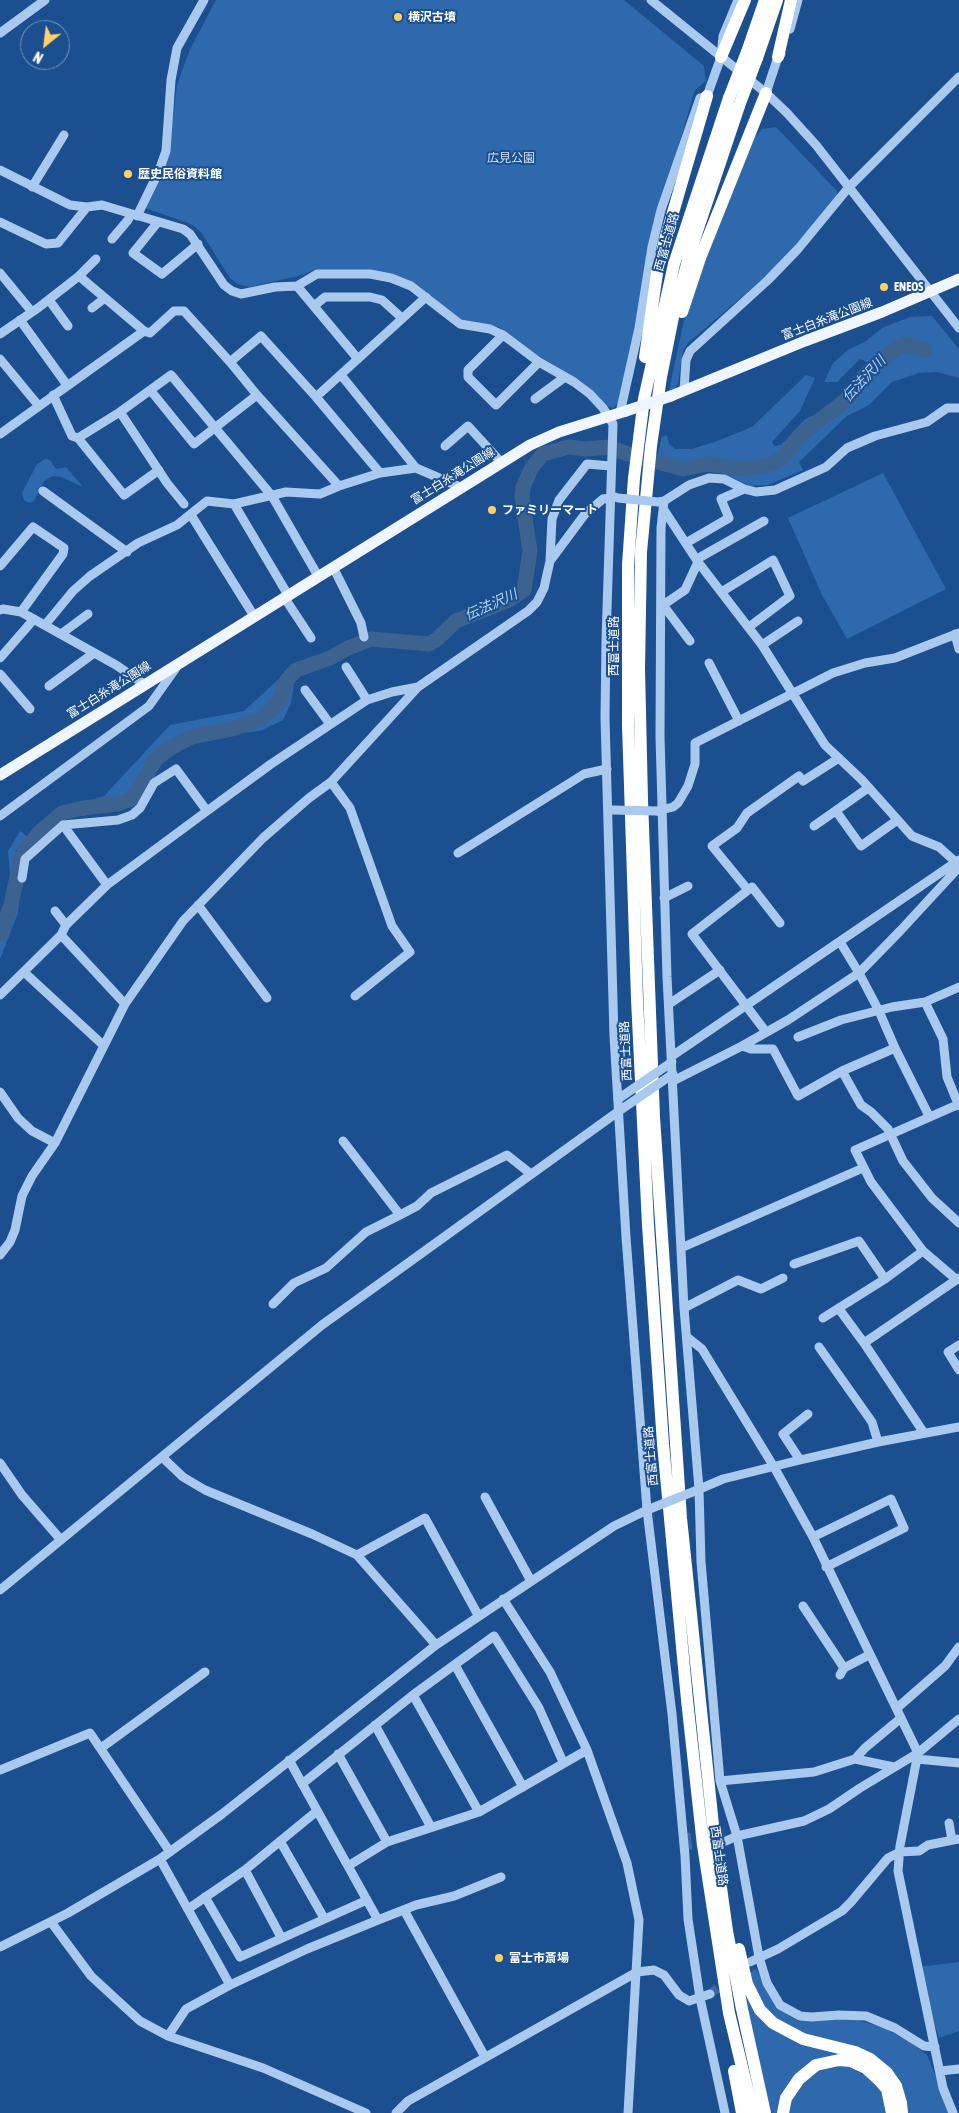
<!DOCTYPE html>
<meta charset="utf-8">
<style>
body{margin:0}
#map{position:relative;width:959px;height:2113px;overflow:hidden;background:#1b4f8f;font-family:"Asap Condensed",sans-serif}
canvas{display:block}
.north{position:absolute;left:20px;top:20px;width:50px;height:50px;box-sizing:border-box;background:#1b4f8f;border:1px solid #7695bc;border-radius:50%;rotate:209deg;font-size:14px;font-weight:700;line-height:20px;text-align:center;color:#fff}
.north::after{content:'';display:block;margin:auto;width:18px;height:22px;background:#ffd166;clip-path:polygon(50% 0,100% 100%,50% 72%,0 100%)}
</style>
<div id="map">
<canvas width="959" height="2113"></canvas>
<div class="north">N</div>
</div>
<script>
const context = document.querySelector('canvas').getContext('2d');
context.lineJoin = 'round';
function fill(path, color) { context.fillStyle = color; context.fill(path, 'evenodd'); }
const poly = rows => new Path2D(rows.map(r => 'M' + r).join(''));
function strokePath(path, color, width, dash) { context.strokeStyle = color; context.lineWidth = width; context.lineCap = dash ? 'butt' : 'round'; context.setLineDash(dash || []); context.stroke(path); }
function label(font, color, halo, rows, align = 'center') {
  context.font = font + ' "Asap Condensed","Noto Sans JP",sans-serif'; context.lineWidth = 4; context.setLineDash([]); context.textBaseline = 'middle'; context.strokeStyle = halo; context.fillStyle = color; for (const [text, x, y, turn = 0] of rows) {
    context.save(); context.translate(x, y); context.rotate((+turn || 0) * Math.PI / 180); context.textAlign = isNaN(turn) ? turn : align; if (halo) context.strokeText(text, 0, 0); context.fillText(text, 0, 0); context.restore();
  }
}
const green = poly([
 [216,0,624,0,704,66,706,81,695,90,650,242,632,342,618,403,613,408,608,406,582,382,532,352,499,327,462,321,394,275,370,270,315,270,302,275,249,287,238,284,230,278,201,232,191,224,145,208,169,150,177,85,190,49],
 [776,127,837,191,837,196,794,247,765,277,688,343,683,351,678,383,675,389,669,390,685,316,700,267,752,140,762,129],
 [932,316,959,349,959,378,937,372,919,373,892,382,869,405,847,416,799,462,803,470,768,485,749,486,722,473,655,467,662,437,667,435,669,444,675,449,692,449,717,441,752,427,806,375,815,378,800,411,772,442,774,446,781,445,804,420,842,400,868,372,869,363,860,359,837,382,824,382,833,363,848,350,866,341,882,328,910,317],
 [45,459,50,460,56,469,66,467,83,487,61,477,53,476,44,481,34,501,30,503,24,500,22,493,37,464],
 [883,473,946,589,847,639,822,595,788,518],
 [282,676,294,684,291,703,283,720,260,731,206,737,166,759,133,802,105,807,85,816,62,813,72,806,104,796,170,725,244,711],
 [20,831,34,842,22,865,18,913,0,959,0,920,2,917,10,874,8,851],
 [959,1962,959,2031,939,2038,918,1967],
 [756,1969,779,2009,798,2021,839,2015,882,2027,910,2042,927,2055,951,2113,772,2113,766,2094,740,1978]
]);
const river = poly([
 [0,934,11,905,22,854,39,833,62,813,83,808,118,804,131,799,141,786,155,760,173,746,192,737,232,729,260,719,271,711,278,703,287,680,296,670,330,658,348,648,371,639,429,644,436,640,456,621,509,600,524,590,530,551,522,498,523,487,532,467,543,454,569,447,585,449,610,447,625,453,683,469,708,464,745,469,763,466,778,461,788,452,799,436,846,400,866,374,888,354,904,344,925,350]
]);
const minorTunnel = poly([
 [682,1838,724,1833],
 [683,1846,708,1843],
 [710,1994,728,1980]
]);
const minor = poly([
 [651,0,766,93,787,113,816,145,959,328],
 [790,29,798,0],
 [0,33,45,0],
 [766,93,778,57,781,54],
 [0,170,70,205,87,207,102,205,183,229,190,234,224,285,232,291,241,294,275,287,297,286,317,274,370,274,391,278,411,286,460,324,490,329,503,335,539,362,574,382,590,394,603,408,613,424,606,640,605,718,614,1036,626,1237,647,1510,672,1714,685,1856,688,1919,700,1998,725,2113],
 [32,187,64,135],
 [137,216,159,171,166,151,171,80,177,48,204,0],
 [0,222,46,244,58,243,87,207],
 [158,222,133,253,162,274,198,244],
 [112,239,128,220,131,214],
 [0,273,32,312],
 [79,276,96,259],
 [297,286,358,359],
 [49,300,68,326],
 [314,306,325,297,370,297,382,300,402,318],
 [92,308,105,298],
 [20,320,67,385],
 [0,334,38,308,79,276,144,331,150,333,174,311,184,311,230,362,257,395,339,486],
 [503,335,468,370,468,377,496,405,539,362],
 [0,359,38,405],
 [230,362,261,336,316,397,380,473],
 [341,375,416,468],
 [684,390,686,360,690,351,768,280,798,249,849,187,959,77],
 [151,391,194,444,257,395],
 [53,395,72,436,78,438,124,495,159,470],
 [316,397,426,297],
 [535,399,565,377],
 [120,412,167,483,184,504],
 [620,413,639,328,652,247,661,210,700,98,707,96,721,57,723,36,738,0],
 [0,434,144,331],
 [78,438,120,412,171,375,272,496,318,576],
 [445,446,468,426,501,462],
 [43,491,127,552],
 [664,501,661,528,660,737,667,977,684,1308,699,1489,701,1562,720,1781,737,1836,759,1957,767,1983,780,2005,800,2016,812,2017,839,2015,866,2016,895,2028,924,2046,935,2047],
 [659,502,664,501,689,485,709,478,724,479,744,489,756,492,775,490,826,467,847,448,875,436,927,422,947,408,959,408],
 [234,504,288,595],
 [664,510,698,562,762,645,825,745,862,780,912,836,939,847,959,865],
 [191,515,254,616],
 [686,543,729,518,721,499,744,489],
 [697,559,764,521],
 [550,561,552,519,559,500,587,464,611,466],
 [0,566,33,527,64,548,63,554,21,612],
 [333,567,361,623,364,637],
 [723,591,773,560,790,596,749,627],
 [284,597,311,638],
 [661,599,663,605,685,590,698,562],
 [663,605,690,641],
 [0,610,3,609,21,612,116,665,144,684],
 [45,625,73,591,90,576,138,543,177,525,207,501,234,504,286,492,320,494,339,486,380,473,416,468,460,487],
 [61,634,88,614],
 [955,634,959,649],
 [762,645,798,621],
 [0,658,34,619],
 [709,663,739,721],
 [346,667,367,700],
 [0,674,30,709],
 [49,686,94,653],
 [305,690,330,724],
 [331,782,350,808,392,926,410,952,355,996],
 [657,811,673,807,678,803,688,786,695,764,695,743,833,673,865,663,895,658,959,633],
 [836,811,861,846,896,821],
 [0,816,149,706,176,668],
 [63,825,107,885],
 [814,826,868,788],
 [458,853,584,774,607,769],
 [22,878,25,859,63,825,118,820,132,815,140,808,154,783,176,769,207,811],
 [748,890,712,846,737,828,747,813,799,776,803,781,839,758],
 [664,898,688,886],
 [198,905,267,998],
 [55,911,66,925],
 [61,935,125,1004],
 [840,942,859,973,879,1011,895,1048,929,1116],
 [24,972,103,1045],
 [0,995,61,935,66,925,107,885,207,811,271,764,367,700,392,692,418,687],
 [925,1002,943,1039,947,1077,959,1106],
 [669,1004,720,970],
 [766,1032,692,934,752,887,780,923],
 [798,1037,841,1020,892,1007,925,1002,959,987],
 [742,1046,751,1049,773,1049,798,1096,842,1071],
 [895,1048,842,1071,861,1105,871,1112,888,1129,903,1161,932,1198,959,1223],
 [672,1056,959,860],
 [673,1081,742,1046,788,1020,859,973,901,930,959,867],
 [0,1092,18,1118,32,1131,55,1143],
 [343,1141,400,1215,417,1206,431,1193,507,1155,531,1174],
 [681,1248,863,1168],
 [0,1255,10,1242,15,1230,22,1196,32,1176,55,1143,125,1004,183,921,263,838,309,798,331,782,418,687,528,611,537,602,544,588,550,561,585,514,603,499,615,497],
 [794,1264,859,1241,885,1279],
 [957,1280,923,1251,871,1182,855,1150,959,1104],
 [273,1304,294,1283,326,1268,366,1232,400,1215],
 [684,1308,738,1280,761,1289,783,1278],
 [839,1309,864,1343,924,1433],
 [823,1318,885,1279,923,1251],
 [687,1337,702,1349,774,1467,813,1537,918,1753,900,1846,898,1871,943,2088,953,2113],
 [864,1343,959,1278],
 [959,1345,948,1352,959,1370],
 [819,1347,872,1422,878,1442],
 [162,1457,183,1477,205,1490,312,1534,357,1555,436,1645],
 [800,1460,783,1434,808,1414],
 [0,1463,22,1495,61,1540],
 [695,1491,723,1479,800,1460,878,1442,959,1427],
 [485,1497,531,1581],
 [813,1537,891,1499,904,1528,826,1567],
 [357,1555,425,1518,478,1615],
 [0,1590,322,1325,619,1111],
 [503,1599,550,1672,587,1750,627,1863,639,1920,628,2113],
 [803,1606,844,1668],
 [455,1665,523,1787],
 [840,1675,844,1668,869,1655],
 [413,1695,479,1812],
 [897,1708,945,1666,959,1647],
 [375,1725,431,1827],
 [101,1748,205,1672],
 [338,1754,387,1842],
 [855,1759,894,1767],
 [917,1759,959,1763],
 [289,1760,378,1920],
 [0,1770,90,1733,170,1852],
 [720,1781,814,1772,855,1759,865,1748,901,1718],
 [302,1784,413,1695,494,1636,539,1708,563,1762],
 [949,1823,952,1840],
 [280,1841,324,1918],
 [726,1841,737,1836,804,1821,829,1809,860,1788,918,1753,959,1719],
 [160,1859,230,1985],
 [348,1866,387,1842,479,1812,587,1750],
 [245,1870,281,1937],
 [205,1897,240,1957,367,1900],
 [188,1909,245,1870,317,1811],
 [404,1910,485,2057],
 [51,1922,91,1976,140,2021,168,2036,263,2068,366,2113],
 [0,1947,68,1913,160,1859,222,1814,436,1645,614,1526,647,1510],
 [750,1962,778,1949,842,1911,851,1902,888,1858,900,1852,919,1851,928,1845,959,1839],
 [168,2036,186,2009,230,1985,307,1949,378,1920,416,1905,454,1896,501,1877],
 [940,2071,959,2069],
 [396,2113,408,2101,637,1972,654,1970,664,1975,679,1995,689,2001,710,1994]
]);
const major = poly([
 [671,396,805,341,882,312,959,279],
 [0,775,530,445,559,432,626,411]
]);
const highway = poly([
 [747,52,765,0],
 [721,57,745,0],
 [778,57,791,0],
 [757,58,777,0],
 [729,98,674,264,644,399,634,478,628,565,628,725,637,999,648,1225,663,1444,687,1700,703,1845,729,2013,753,2113],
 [739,106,691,249,673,317,661,377,651,446,641,552,639,669,642,800,654,1117,681,1518,715,1844,727,1931,742,2009,765,2113],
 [682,312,700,258,766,93],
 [645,357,657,273,665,240,707,96],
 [739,1949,747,1984,760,2010,773,2023,803,2039,855,2052,870,2059,887,2073,896,2086,901,2103,902,2113],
 [734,2071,742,2113],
 [783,2113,786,2098,799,2079,816,2065,839,2060,851,2061,866,2068,878,2079,887,2089,892,2113]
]);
const minorBridge = poly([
 [618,498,658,502],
 [612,810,657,811],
 [618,1099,672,1062],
 [619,1111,673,1074],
 [647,1510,695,1491]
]);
const majorBridge = poly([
 [626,411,671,396]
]);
const highwayBridge = poly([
 [729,98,747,52],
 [739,106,757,58]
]);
const markers = [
 [398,17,5,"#ffd166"],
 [128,174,5,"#ffd166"],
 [884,287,5,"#ffd166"],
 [492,510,5,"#ffd166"],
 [499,1958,5,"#ffd166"]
];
const poiNames = [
 ["横沢古墳",408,17],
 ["歴史民俗資料館",138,174],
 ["ENEOS",894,287],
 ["ファミリーマート",502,510],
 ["富士市斎場",509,1958]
];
const parkNames = [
 ["広見公園",511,158]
];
const streetNames = [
 ["西富士道路",667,242,-74],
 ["富士白糸滝公園線",827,319,-21],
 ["富士白糸滝公園線",453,476,-32],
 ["西富士道路",614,646,-90],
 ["富士白糸滝公園線",109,690,-32],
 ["西富士道路",626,1051,-93],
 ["西富士道路",651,1456,-95],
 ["西富士道路",719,1856,82]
];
const waterNames = [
 ["伝法沢川",864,379,-47],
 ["伝法沢川",491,605,-24]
];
fill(green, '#2e69ad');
strokePath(river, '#3c6290', 15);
strokePath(minorTunnel, '#3d69a0', 9, [9, 4.5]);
strokePath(minor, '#a9c9ee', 9);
strokePath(major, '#f0f6ff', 11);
strokePath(highway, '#fff', 12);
strokePath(minorBridge, '#a9c9ee', 9);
strokePath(majorBridge, '#f0f6ff', 11);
strokePath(highwayBridge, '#fff', 12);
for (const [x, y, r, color] of markers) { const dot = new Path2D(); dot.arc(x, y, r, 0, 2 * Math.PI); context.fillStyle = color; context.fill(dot); strokePath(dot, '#1b4f8f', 2); }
label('bold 12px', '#fff', '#1b4f8f', poiNames, 'left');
label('12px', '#cfe3fa', '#1b4f8f', parkNames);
label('12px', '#fff', '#1b4f8f', streetNames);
label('italic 14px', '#b5d3f5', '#1b4f8f', waterNames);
</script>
